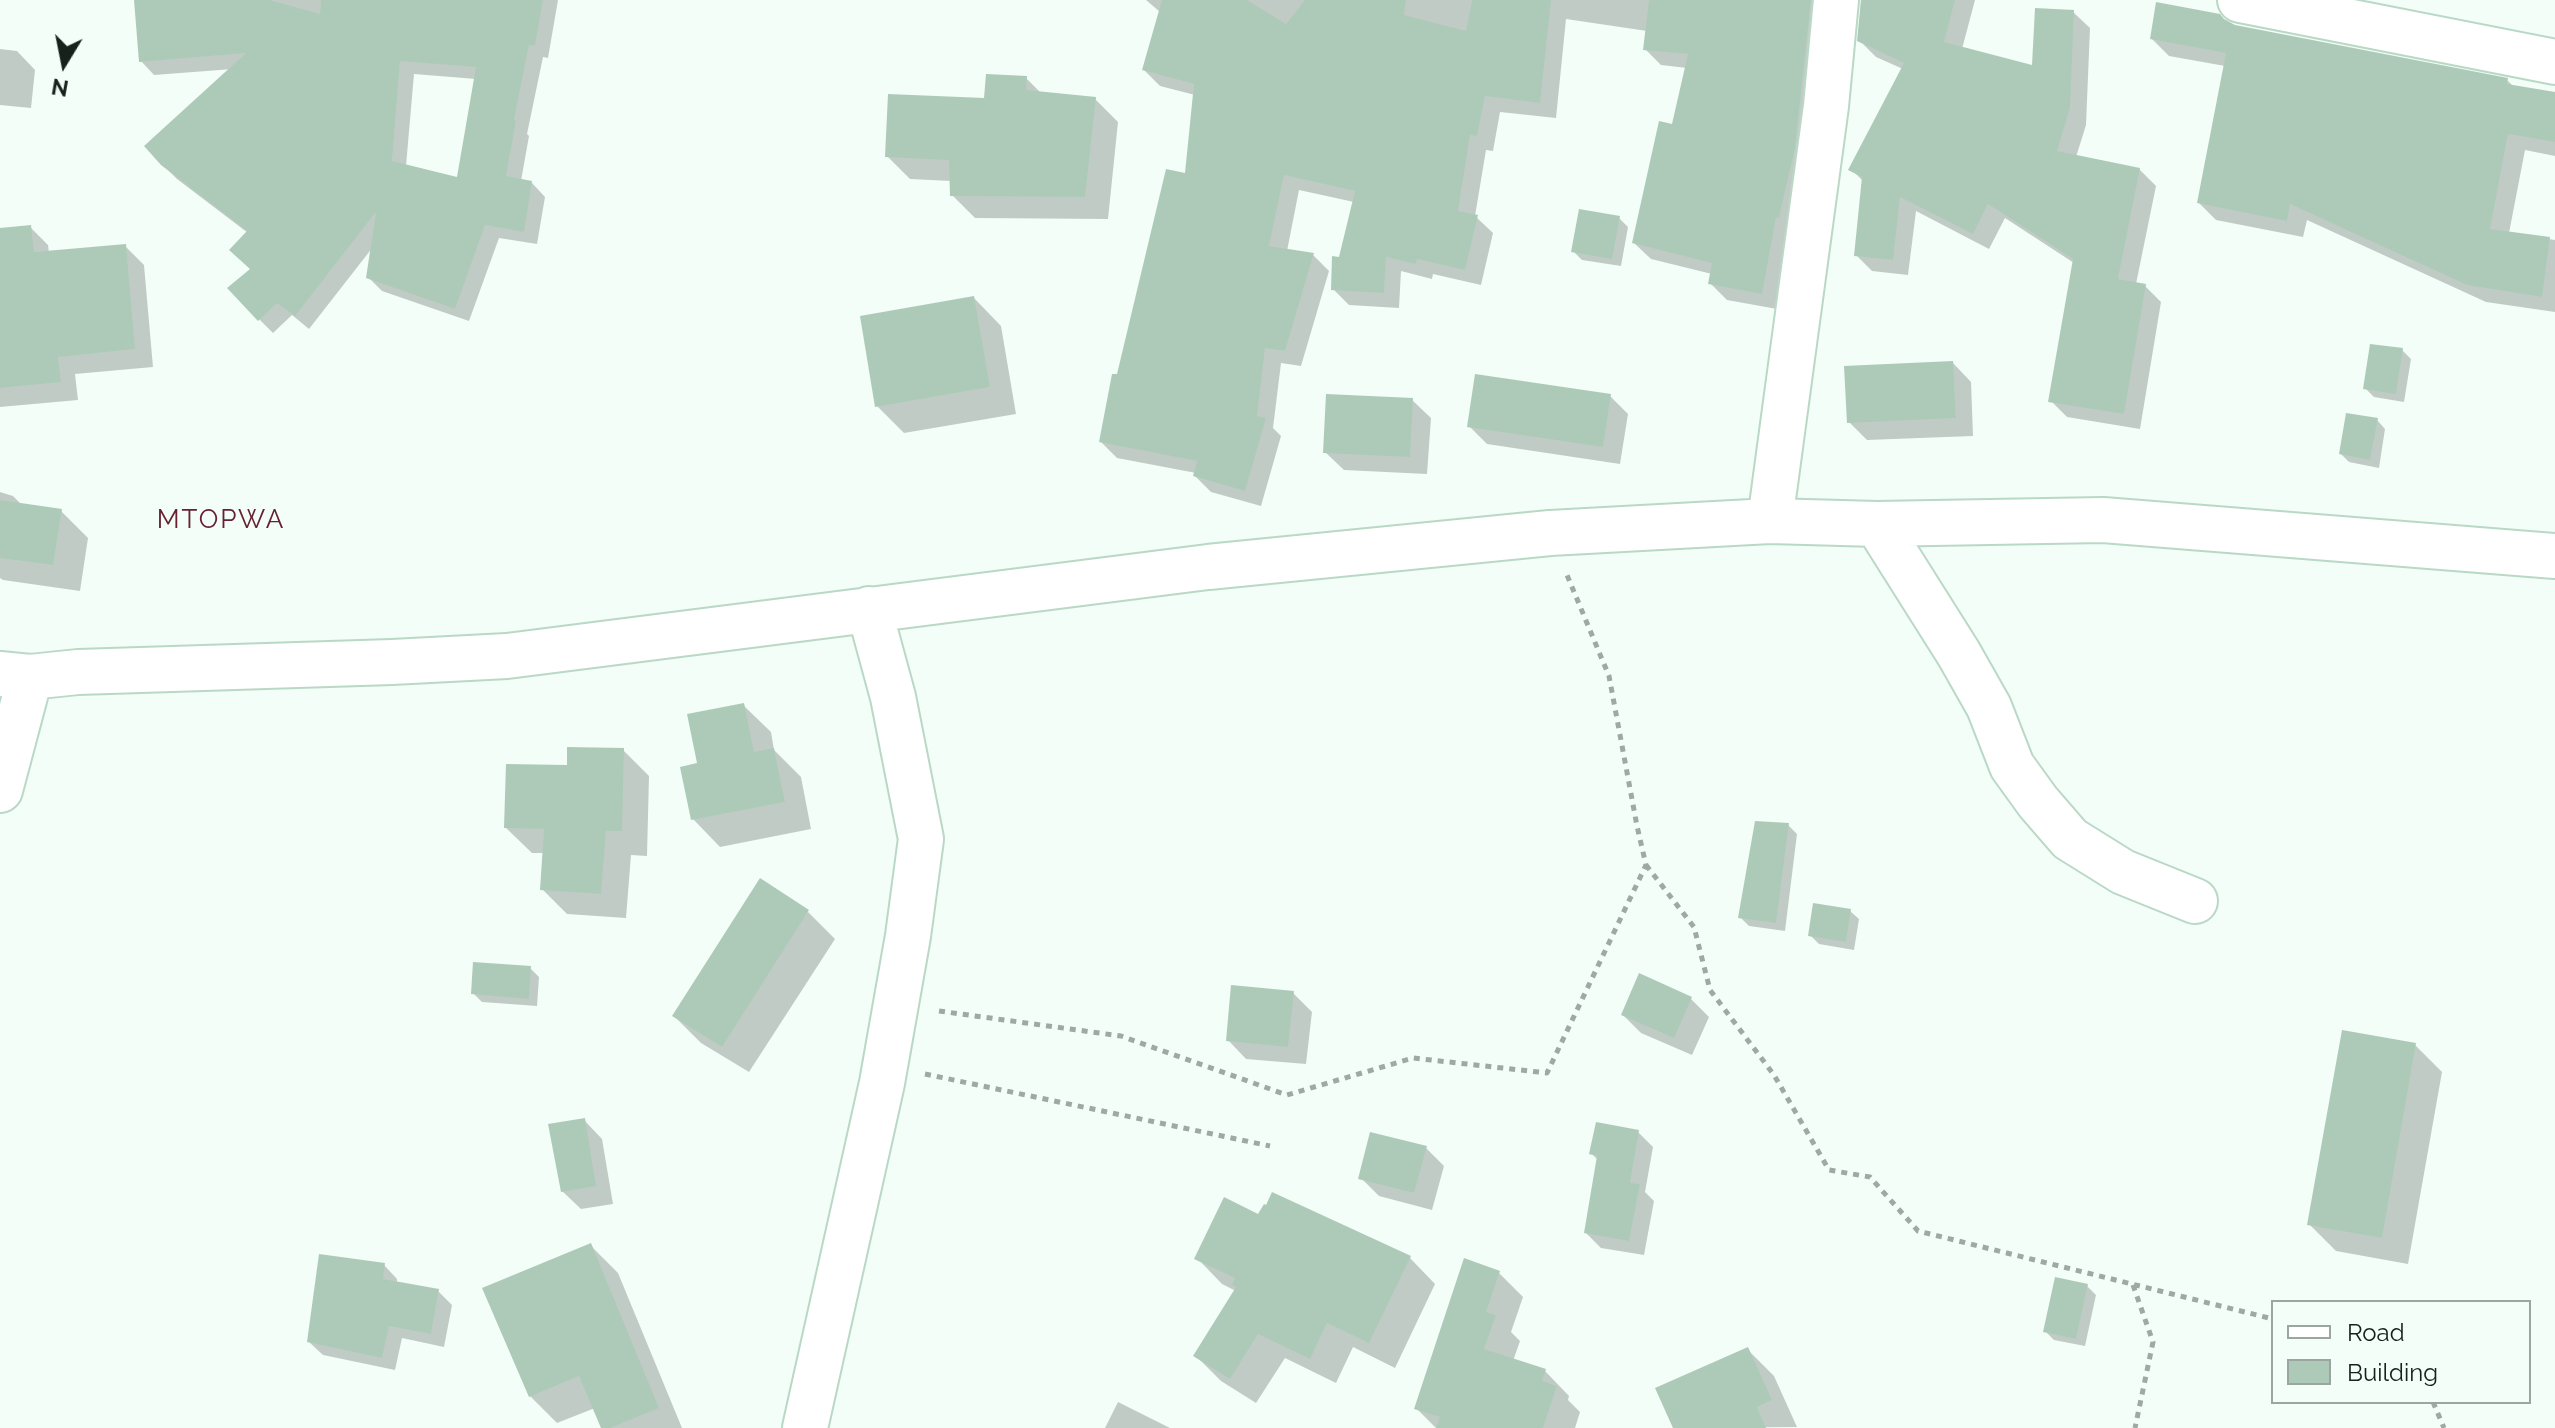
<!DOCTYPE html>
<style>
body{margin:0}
#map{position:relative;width:2555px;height:1428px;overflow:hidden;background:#f2fef7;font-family:Raleway,sans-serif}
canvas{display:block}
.legend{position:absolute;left:2271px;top:1300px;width:260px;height:104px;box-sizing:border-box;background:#f2fef7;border:2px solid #9aa69f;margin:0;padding:10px 14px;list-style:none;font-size:24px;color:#16211b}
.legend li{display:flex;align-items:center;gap:16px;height:40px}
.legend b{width:40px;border:2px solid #9aa69f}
.north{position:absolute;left:24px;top:24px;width:80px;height:80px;-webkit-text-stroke:6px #f2fef7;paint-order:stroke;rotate:190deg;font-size:22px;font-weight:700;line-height:32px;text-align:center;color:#16211b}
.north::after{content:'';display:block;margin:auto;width:28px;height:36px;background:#16211b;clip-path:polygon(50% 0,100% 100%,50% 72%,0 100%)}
</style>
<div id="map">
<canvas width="2555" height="1428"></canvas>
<ul class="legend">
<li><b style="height:10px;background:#fff"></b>Road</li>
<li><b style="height:22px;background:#adcab9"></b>Building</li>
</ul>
<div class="north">N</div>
</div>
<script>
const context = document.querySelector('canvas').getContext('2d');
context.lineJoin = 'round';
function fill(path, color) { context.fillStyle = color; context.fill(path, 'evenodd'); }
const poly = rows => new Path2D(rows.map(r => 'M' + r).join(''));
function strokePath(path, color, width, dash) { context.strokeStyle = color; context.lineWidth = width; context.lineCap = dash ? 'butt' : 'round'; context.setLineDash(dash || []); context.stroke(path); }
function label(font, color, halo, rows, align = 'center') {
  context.font = font + ' Raleway,sans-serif'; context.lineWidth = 6; context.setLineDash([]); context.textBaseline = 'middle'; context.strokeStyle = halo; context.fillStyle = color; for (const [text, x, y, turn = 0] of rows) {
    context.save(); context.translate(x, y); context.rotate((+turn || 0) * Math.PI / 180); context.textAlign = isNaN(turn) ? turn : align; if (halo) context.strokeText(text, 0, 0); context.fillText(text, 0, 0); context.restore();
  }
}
const shadow = poly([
 [137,0,558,0,548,58,543,57,527,134,529,136,521,181,532,183,545,197,537,244,499,238,469,321,382,291,368,277,373,247,309,329,292,315,273,333,259,319,248,233,177,179,162,164,233,69,154,75,141,61],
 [414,74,476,79,458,179,406,166],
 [1146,0,1825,0,1777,309,1727,300,1711,284,1712,274,1651,259,1634,243,1674,127,1687,68,1661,65,1645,49,1647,31,1566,19,1556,118,1500,112,1493,151,1486,150,1475,216,1493,233,1481,285,1433,274,1432,279,1401,271,1399,308,1349,305,1333,289,1354,202,1299,190,1287,251,1313,255,1329,271,1301,366,1281,363,1273,428,1281,436,1261,506,1211,492,1195,476,1196,473,1117,458,1101,442,1118,377,1186,175,1195,95,1160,86,1144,70,1160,12],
 [1861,0,1975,0,1962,49,2033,68,2073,12,2090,28,2086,125,2076,157,2139,169,2156,186,2136,284,2145,286,2161,302,2140,429,2067,417,2051,401,2074,263,2005,218,1989,249,1916,211,1908,275,1872,271,1856,255,1864,182,1851,169,1903,69,1876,57,1859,40],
 [2235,26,2507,80,2514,87,2555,94,2555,156,2525,150,2509,233,2555,240,2555,312,2486,302,2307,220,2303,237,2216,220,2199,203,2225,66,2169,56,2152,39],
 [0,49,17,51,35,70,31,108,0,105],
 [1026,78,1041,93,1095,99,1118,122,1108,219,975,218,952,195,951,181,910,179,887,156],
 [1619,218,1628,227,1621,266,1582,260,1573,251],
 [30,227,48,245,49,253,125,246,144,265,153,367,75,374,78,400,0,407,0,230],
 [974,298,1001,326,1016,414,904,433,877,406],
 [2402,350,2411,359,2404,402,2374,397,2365,388],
 [1953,363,1971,382,1973,436,1867,440,1849,422],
 [1610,396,1628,414,1620,464,1487,444,1469,426],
 [1412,400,1431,418,1427,474,1344,470,1325,452],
 [2377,420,2385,429,2379,468,2349,462,2341,454],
 [0,492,13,496,22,505,61,511,88,538,80,591,3,580,0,578],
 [743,705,771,732,774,750,801,777,811,829,720,847,693,819,699,765],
 [623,750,649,776,647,856,631,855,626,918,567,914,542,889,544,853,532,853,506,828,569,767],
 [1788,825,1797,834,1785,931,1749,926,1740,917],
 [1850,911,1859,919,1854,950,1819,944,1810,935],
 [808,912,835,939,749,1072,701,1043,674,1016],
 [530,968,539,977,537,1006,482,1002,473,993],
 [1293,993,1312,1012,1306,1064,1246,1059,1228,1040],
 [1691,999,1709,1017,1692,1055,1641,1033,1623,1015],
 [2415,1045,2442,1072,2408,1264,2336,1251,2309,1224],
 [584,1120,602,1139,613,1204,581,1209,562,1191],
 [1638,1132,1653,1147,1645,1192,1654,1201,1644,1255,1601,1248,1586,1233,1598,1160,1591,1153],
 [1426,1148,1444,1166,1432,1210,1379,1196,1361,1178],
 [1267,1208,1410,1258,1435,1284,1395,1368,1353,1347,1336,1383,1285,1358,1256,1403,1221,1381,1196,1356,1236,1291,1222,1284,1197,1258,1259,1217],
 [591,1246,618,1273,682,1428,603,1428,595,1408,557,1423,530,1396],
 [384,1265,397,1279,397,1284,438,1291,452,1305,444,1347,402,1338,395,1370,323,1355,309,1342],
 [1499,1273,1523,1297,1511,1332,1520,1341,1513,1361,1545,1371,1569,1396,1568,1400,1580,1412,1575,1428,1436,1428,1416,1408],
 [2087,1286,2096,1295,2085,1346,2054,1340,2045,1331],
 [1747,1349,1774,1376,1797,1427,1675,1428],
 [1118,1402,1170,1428,1105,1428]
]);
const building = poly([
 [134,0,270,0,320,14,321,0,543,0,535,46,529,45,514,120,516,121,506,176,532,181,524,232,485,225,455,309,366,278,376,212,295,316,277,303,258,321,227,288,250,269,229,250,247,231,161,165,144,146,246,53,139,62],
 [400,61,476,67,457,177,392,161],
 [1162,0,1247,0,1286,24,1305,0,1406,0,1404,15,1466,31,1472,0,1551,0,1540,103,1485,96,1477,136,1470,135,1458,211,1478,215,1465,270,1417,259,1416,264,1386,257,1384,293,1331,290,1332,256,1339,257,1355,191,1284,175,1269,246,1314,253,1285,351,1265,348,1257,416,1266,418,1245,491,1193,476,1197,461,1099,442,1112,374,1117,374,1166,169,1185,173,1194,84,1142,70],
 [1649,0,1811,0,1795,148,1779,218,1776,217,1762,294,1708,284,1712,263,1632,243,1659,121,1672,124,1688,54,1643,50],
 [1861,0,1955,0,1944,42,2032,65,2035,8,2074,10,2070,108,2057,151,2140,168,2118,279,2146,284,2124,414,2048,402,2073,259,1988,204,1973,234,1900,197,1893,260,1854,256,1862,177,1848,170,1904,63,1857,41],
 [2156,2,2220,14,2224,19,2235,25,2508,78,2507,84,2555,92,2555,142,2508,134,2490,229,2550,237,2542,297,2467,285,2290,204,2287,221,2197,203,2226,53,2150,39],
 [986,74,1027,76,1026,90,1096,97,1085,197,950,196,949,160,885,157,888,94,984,98],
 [1579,209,1620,216,1612,259,1571,252],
 [31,225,34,252,126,244,135,349,58,357,61,382,0,388,0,228],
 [974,296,990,387,875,407,860,316],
 [2370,344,2403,348,2396,394,2363,389],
 [1953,361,1956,418,1847,423,1844,366],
 [1475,374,1611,394,1603,447,1467,427],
 [1326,394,1413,398,1410,457,1323,453],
 [2346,413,2378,418,2370,460,2339,454],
 [0,500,62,509,53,565,0,558],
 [744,703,754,752,774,748,785,802,691,820,680,767,697,763,687,714],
 [567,747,624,748,622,831,606,831,601,894,540,890,544,829,504,828,506,764,567,765],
 [1755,821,1789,823,1776,923,1738,918],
 [760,878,809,910,722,1047,672,1016],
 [1813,903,1851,909,1846,942,1808,936],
 [473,962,531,966,529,999,471,994],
 [1639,973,1692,997,1674,1038,1621,1015],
 [1231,985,1294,991,1288,1047,1226,1041],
 [2342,1030,2416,1043,2382,1238,2307,1225],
 [585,1118,596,1186,561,1192,548,1124],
 [1596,1122,1639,1130,1630,1183,1640,1184,1629,1241,1584,1233,1597,1156,1589,1154],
 [1370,1132,1427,1146,1414,1193,1358,1179],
 [1272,1192,1411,1256,1369,1343,1327,1323,1310,1359,1258,1334,1230,1379,1193,1356,1236,1287,1232,1285,1235,1278,1194,1259,1224,1197,1258,1214,1264,1204,1266,1205],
 [591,1243,659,1408,610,1428,601,1428,579,1376,529,1397,482,1288],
 [319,1254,385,1263,383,1279,439,1289,431,1334,389,1326,382,1358,307,1342],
 [1464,1258,1500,1271,1486,1312,1496,1315,1484,1349,1546,1369,1542,1381,1557,1386,1543,1428,1436,1428,1440,1417,1414,1409],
 [2055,1277,2088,1284,2076,1339,2043,1332],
 [1748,1347,1772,1400,1757,1407,1766,1428,1673,1428,1655,1388]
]);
const path = poly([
 [1646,865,1694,927,1710,990,1774,1075,1829,1170,1870,1177,1918,1231,2273,1319],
 [939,1011,1121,1036,1287,1095,1413,1058,1547,1073,1646,865,1637,826,1609,676,1567,575],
 [925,1074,1270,1146],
 [2133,1285,2153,1342,2135,1428],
 [2433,1402,2444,1428]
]);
const street = poly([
 [2240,0,2555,62],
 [1770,521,1826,106,1836,0],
 [1877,524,1959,654,1989,707,2012,766,2038,802,2070,839,2123,872,2195,901],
 [0,674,30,677,78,672,392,662,507,656,1208,567,1550,533,1770,521,1877,524,2103,520,2555,556],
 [0,790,30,677],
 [805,1428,882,1083,908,936,921,839,893,697,869,609]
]);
const quarterNames = [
 ["MTOPWA",221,520]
];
fill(shadow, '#0003');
fill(building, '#adcab9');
strokePath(street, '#bad8c6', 48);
strokePath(path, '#9ea9a3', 5, [6, 6]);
strokePath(street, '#fff', 44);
context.letterSpacing = '2px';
label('26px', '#672132', '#f2fef7', quarterNames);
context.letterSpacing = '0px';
</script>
